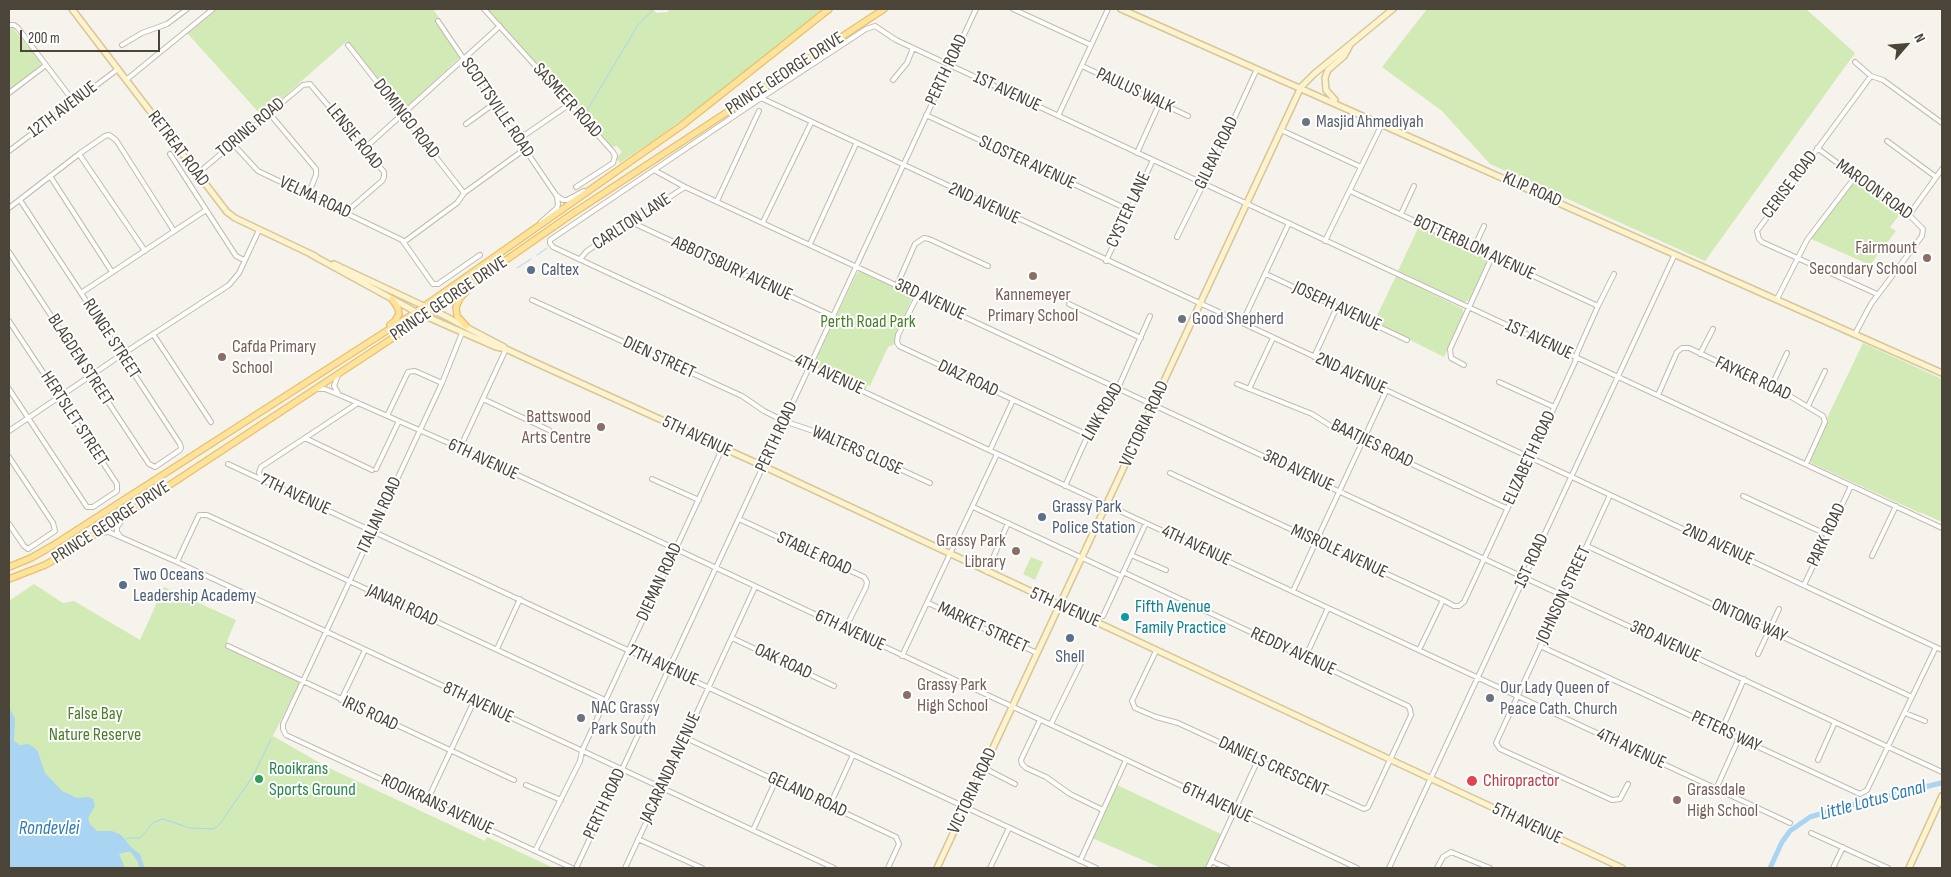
<!DOCTYPE html>
<style>
body{margin:0}
#map{position:relative;width:1951px;height:877px;overflow:hidden;background:#f6f3ec;font-family:"Sofia Sans Condensed",sans-serif}
canvas{display:block}
.frame{position:absolute;inset:0;border:10px solid #4b4439;pointer-events:none}
.north{position:absolute;left:1881px;top:20px;width:50px;height:50px;-webkit-text-stroke:4px #fff;paint-order:stroke;rotate:63deg;font-size:14px;font-weight:700;line-height:20px;text-align:center;color:#4b4439}
.north::after{content:'';display:block;margin:auto;width:18px;height:22px;background:#4b4439;clip-path:polygon(50% 0,100% 100%,50% 72%,0 100%)}
.scale{position:absolute;left:20px;top:30px;width:140px;height:22px;box-sizing:border-box;border:2px solid #4b4439;border-top:0;padding-left:6px;font-size:15px;line-height:18px;white-space:nowrap;color:#4b4439;-webkit-text-stroke:4px #fff;paint-order:stroke}
</style>
<div id="map">
<canvas width="1951" height="877"></canvas>
<div class="frame"></div>
<div class="north">N</div>
<div class="scale">200 m</div>
</div>
<script>
const context = document.querySelector('canvas').getContext('2d');
context.lineJoin = 'round';
function fill(path, color) { context.fillStyle = color; context.fill(path, 'evenodd'); }
const poly = rows => new Path2D(rows.map(r => 'M' + r).join(''));
function strokePath(path, color, width, dash) { context.strokeStyle = color; context.lineWidth = width; context.lineCap = dash ? 'butt' : 'round'; context.setLineDash(dash || []); context.stroke(path); }
function label(font, color, halo, rows, align = 'center') {
  context.font = font + ' "Sofia Sans Condensed",sans-serif'; context.lineWidth = 4; context.setLineDash([]); context.textBaseline = 'middle'; context.strokeStyle = halo; context.fillStyle = color; for (const [text, x, y, turn = 0] of rows) {
    context.save(); context.translate(x, y); context.rotate((+turn || 0) * Math.PI / 180); context.textAlign = isNaN(turn) ? turn : align; if (halo) context.strokeText(text, 0, 0); context.fillText(text, 0, 0); context.restore();
  }
}
const green = poly([
 [217,9,433,9,440,19,436,21,458,53,459,58,408,106,402,108,399,106,347,41,262,116,187,33],
 [487,9,652,9,657,13,668,12,669,9,823,9,698,108,660,136,620,163,616,158,622,152,617,146,612,147],
 [1427,9,1806,9,1855,53,1705,261,1490,164,1442,111,1382,67],
 [12,27,40,61,41,65,9,90,9,29],
 [1854,182,1859,182,1901,213,1890,227,1896,231,1870,265,1811,239],
 [1419,226,1486,258,1487,264,1469,300,1464,302,1398,271],
 [861,271,909,293,912,298,896,337,895,344,888,347,870,386,868,385,865,390,818,368,815,361,857,273],
 [1396,276,1463,309,1463,315,1444,357,1374,322],
 [1863,343,1942,379,1942,522,1922,513,1920,513,1811,463,1811,458,1828,421,1827,418],
 [1031,557,1043,562,1035,580,1023,574],
 [34,584,63,603,74,601,140,640,164,587,236,620,227,641,228,642,226,647,298,680,299,684,273,736,327,767,485,841,487,837,554,868,9,868,9,601],
 [1117,785,1221,834,1205,868,1161,868,1092,838]
]);
const water = poly([
 [9,708,15,718,14,741,20,745,28,744,35,748,38,752,45,773,62,791,77,798,89,797,93,799,95,806,88,818,90,824,97,831,112,831,121,835,132,848,140,854,144,866,147,868,139,868,138,862,131,852,125,852,119,854,125,868,9,868]
]);
const stream = poly([
 [586,112,638,25,653,10],
 [537,255,547,248],
 [517,268,531,259],
 [126,839,129,838,140,838,154,822,163,819,190,828,213,829,220,824,253,776,271,739]
]);
const canal = poly([
 [1770,868,1782,842,1790,831,1810,817,1843,807,1941,783]
]);
const street = poly([
 [484,9,613,152,615,156,613,163,576,187],
 [1013,9,1091,45],
 [438,21,556,195,563,200,567,200,584,191],
 [9,25,14,25,18,28,74,102],
 [122,45,142,33,167,24,187,9],
 [348,45,464,193],
 [1855,62,1871,76,1883,80,1942,123],
 [1082,66,1188,116],
 [1871,76,1757,231,1759,239,1762,242,1877,294],
 [126,80,213,9],
 [893,80,907,63,913,48],
 [9,93,46,65],
 [761,98,1942,650],
 [269,113,316,169,316,175,308,195],
 [926,115,1129,210],
 [1058,116,1108,9],
 [466,124,495,103],
 [1281,130,1361,167],
 [519,139,570,104],
 [1887,141,1936,177],
 [233,144,258,171,402,240,433,284,438,284,480,255],
 [365,148,500,26],
 [1817,148,1909,215,1923,229,1922,236,1871,304,1855,334],
 [9,151,118,69],
 [1137,153,1160,102],
 [79,154,145,251],
 [170,154,236,256,244,260],
 [654,170,685,187,1942,772],
 [197,174,303,85,310,84,384,172,384,177,382,181,345,213],
 [50,176,112,272],
 [1350,191,1598,306],
 [717,201,759,111],
 [9,208,79,154,105,136,109,135,116,140,174,231],
 [1401,214,1414,186],
 [1909,215,1942,169],
 [541,222,557,208,558,204,557,197],
 [631,222,833,316],
 [763,222,811,123],
 [1177,237,1207,177,1257,69],
 [1325,241,1382,124],
 [404,242,457,203,464,193,525,149],
 [810,244,856,144],
 [1474,248,1484,226],
 [9,252,149,464,155,467,180,450,181,448,180,444,20,200],
 [580,259,587,251,685,187],
 [1106,261,1153,160],
 [1266,274,1407,340],
 [897,285,915,244,924,238,929,239,988,266],
 [81,293,206,210],
 [918,295,898,335,897,342,899,346,1088,435],
 [1777,299,1807,240,1855,177],
 [532,300,742,396,764,411,784,421,828,436,930,483],
 [1069,304,1141,338],
 [9,321,117,484,117,491,93,507,87,507,9,389],
 [1242,323,1289,223],
 [462,333,442,383,283,724,283,729,286,735,572,868],
 [153,334,211,422],
 [1700,354,1713,329],
 [1314,357,1337,307],
 [1464,365,1451,358,1450,349,1492,257],
 [1499,382,1554,407],
 [1237,384,1312,414,1334,428,1506,508],
 [1771,387,1787,353],
 [318,389,325,389,342,396,460,448,1357,868],
 [1249,389,1273,338],
 [338,393,334,386,338,375],
 [1658,395,1677,352,1682,348,1689,348,1788,395,1823,416,1825,422,1806,464],
 [483,399,549,430],
 [1808,406,1825,371],
 [387,416,408,372,415,371,442,383],
 [9,431,121,355,229,285,239,273,259,230],
 [305,438,372,470],
 [460,448,506,349],
 [990,450,1013,400],
 [9,457,53,523,55,531,28,549,24,546,9,524],
 [228,464,1096,868],
 [376,469,399,421],
 [1170,473,1443,600,1454,606,1459,606,1464,602,1531,458,1575,362,1577,353,1598,306,1614,274],
 [261,479,259,472,261,467,358,403],
 [652,479,699,500],
 [1065,486,1088,435,1093,431,1118,388,1150,316],
 [1610,495,1496,743,1500,749,1612,800,1620,799,1628,784],
 [1743,496,1828,535],
 [973,507,1121,576],
 [739,519,864,577,867,582,866,587,845,629],
 [99,533,109,532,177,562,834,868],
 [120,536,117,532,117,527,125,516],
 [1587,546,1912,697],
 [1131,555,1166,570],
 [1872,556,1896,506],
 [177,562,199,515,207,515,605,700],
 [987,572,1008,523],
 [1123,572,1408,706,1410,709,1411,715,1368,807,1364,809,1178,723,1156,717,1135,708,1132,701,1156,651],
 [1804,585,1851,486],
 [1293,591,1386,391],
 [928,603,1037,653],
 [1103,616,1146,523],
 [732,638,834,686],
 [228,646,514,780],
 [1540,646,1860,794,1867,790,1936,647],
 [497,649,520,599],
 [1419,650,1443,600],
 [1758,654,1779,609],
 [902,656,997,454],
 [1305,658,1328,608],
 [341,700,365,650],
 [1905,713,1925,721],
 [1040,720,1021,760,1022,764,1026,768,1046,777,1070,794,1103,810],
 [1051,724,1081,663],
 [1722,729,1744,679],
 [686,738,896,837,899,844,888,868],
 [1818,760,1835,722],
 [984,768,1015,784],
 [526,785,561,800],
 [1716,789,1739,738],
 [427,801,474,701],
 [830,805,853,755],
 [1790,823,553,247,550,243,550,240,761,98,866,29,875,26,896,40,1942,528],
 [753,830,776,780],
 [1811,833,1888,868],
 [638,839,702,868],
 [535,851,580,761,582,751,722,449],
 [1080,861,1126,760],
 [1211,861,1227,868],
 [577,866,976,9],
 [625,868,755,587],
 [990,868,1009,828],
 [1208,868,1258,760],
 [1389,868,1675,254],
 [1437,868,1443,857,1451,852,1490,868],
 [1833,868,1843,847]
]);
const secondary = poly([
 [72,9,227,212,235,218,315,256],
 [1121,9,1942,373],
 [1335,100,1326,90,1325,78,1328,70,1344,56,1350,45],
 [312,255,416,312,496,347,506,349,534,362,763,466,1622,868],
 [334,264,443,315,504,347],
 [937,868,1301,87,1314,74,1393,9],
 [1909,868,1942,796]
]);
const primary = poly([
 [390,325,395,321,399,314,398,308,392,299],
 [466,326,457,316,456,307,460,298,466,292],
 [9,567,31,558,52,546,416,312,681,126,829,9],
 [9,579,45,565,68,552,417,322,569,216,884,9]
]);
const markers = [
 [1306,122,5,"#6b7280"],
 [1927,258,5,"#8d6e63"],
 [531,270,5,"#5c6f8a"],
 [1033,276,5,"#8d6e63"],
 [1182,319,5,"#6b7280"],
 [222,357,5,"#8d6e63"],
 [601,427,5,"#8d6e63"],
 [1042,517,5,"#5c6f8a"],
 [1016,551,5,"#8d6e63"],
 [123,585,5,"#5c6f8a"],
 [1125,617,5,"#0f9aa8"],
 [1070,638,5,"#5c6f8a"],
 [907,695,5,"#8d6e63"],
 [1490,698,5,"#6b7280"],
 [581,718,5,"#6b7280"],
 [259,779,5,"#2e9e5b"],
 [1472,781,6,"#e0444e"],
 [1677,800,5,"#8d6e63"]
];
const streetNames = [
 ["PERTH ROAD",947,70,-65],
 ["PRINCE GEORGE DRIVE",785,74,-33],
 ["PAULUS WALK",1135,91,25],
 ["1ST AVENUE",1007,92,25],
 ["SASMEER ROAD",567,101,48],
 ["SCOTTSVILLE ROAD",497,108,56],
 ["12TH AVENUE",63,110,-37],
 ["DOMINGO ROAD",406,119,52],
 ["TORING ROAD",251,128,-40],
 ["LENSIE ROAD",354,137,51],
 ["RETREAT ROAD",178,149,53],
 ["GILRAY ROAD",1217,153,-64],
 ["SLOSTER AVENUE",1027,163,25],
 ["CERISE ROAD",1790,185,-53],
 ["KLIP ROAD",1532,190,24],
 ["MAROON ROAD",1874,190,36],
 ["VELMA ROAD",315,198,25],
 ["2ND AVENUE",984,204,25],
 ["CYSTER LANE",1129,210,-65],
 ["CARLTON LANE",632,222,-33],
 ["BOTTERBLOM AVENUE",1474,248,25],
 ["ABBOTSBURY AVENUE",732,269,25],
 ["PRINCE GEORGE DRIVE",449,299,-34],
 ["3RD AVENUE",930,300,25],
 ["JOSEPH AVENUE",1337,307,25],
 ["RUNGE STREET",111,339,57],
 ["1ST AVENUE",1539,340,25],
 ["DIEN STREET",659,358,25],
 ["BLAGDEN STREET",80,360,57],
 ["2ND AVENUE",1351,374,25],
 ["4TH AVENUE",829,375,25],
 ["DIAZ ROAD",968,379,25],
 ["FAYKER ROAD",1753,379,25],
 ["LINK ROAD",1103,412,-60],
 ["HERTSLET STREET",74,419,57],
 ["VICTORIA ROAD",1145,424,-65],
 ["5TH AVENUE",697,437,25],
 ["PERTH ROAD",777,437,-65],
 ["BAATJIES ROAD",1372,444,26],
 ["WALTERS CLOSE",857,451,24],
 ["ELIZABETH ROAD",1530,458,-65],
 ["6TH AVENUE",483,460,25],
 ["3RD AVENUE",1298,471,25],
 ["7TH AVENUE",295,495,25],
 ["ITALIAN ROAD",380,515,-65],
 ["PRINCE GEORGE DRIVE",111,523,-33],
 ["PARK ROAD",1827,535,-65],
 ["2ND AVENUE",1718,545,25],
 ["4TH AVENUE",1196,546,25],
 ["MISROLE AVENUE",1339,552,25],
 ["STABLE ROAD",814,554,25],
 ["1ST ROAD",1532,561,-65],
 ["DIEMAN ROAD",660,582,-65],
 ["JOHNSON STREET",1564,595,-65],
 ["JANARI ROAD",402,606,25],
 ["5TH AVENUE",1065,608,24],
 ["ONTONG WAY",1749,621,25],
 ["MARKET STREET",983,628,25],
 ["6TH AVENUE",850,631,25],
 ["3RD AVENUE",1665,642,25],
 ["REDDY AVENUE",1293,652,25],
 ["OAK ROAD",783,662,25],
 ["7TH AVENUE",663,666,25],
 ["8TH AVENUE",478,703,25],
 ["IRIS ROAD",370,714,25],
 ["PETERS WAY",1726,732,25],
 ["4TH AVENUE",1631,749,25],
 ["DANIELS CRESCENT",1273,767,25],
 ["JACARANDA AVENUE",671,768,-65],
 ["VICTORIA ROAD",973,791,-65],
 ["GELAND ROAD",807,795,25],
 ["6TH AVENUE",1217,803,25],
 ["PERTH ROAD",605,804,-65],
 ["ROOIKRANS AVENUE",437,805,25],
 ["5TH AVENUE",1527,824,25]
];
const worshipNames = [
 ["Masjid Ahmediyah",1316,122],
 ["Good Shepherd",1192,319],
 ["Our Lady Queen of",1500,688],
 ["Peace Cath. Church",1500,709],
 ["NAC Grassy",591,708],
 ["Park South",591,729]
];
const educationNames = [
 ["Fairmount",1917,248],
 ["Secondary School",1917,269],
 ["Kannemeyer",1033,295,"center"],
 ["Primary School",1033,316,"center"],
 ["Cafda Primary",232,347,"left"],
 ["School",232,368,"left"],
 ["Battswood",591,417],
 ["Arts Centre",591,438],
 ["Grassy Park",1006,541],
 ["Library",1006,562],
 ["Grassy Park",917,685,"left"],
 ["High School",917,706,"left"],
 ["Grassdale",1687,790,"left"],
 ["High School",1687,811,"left"]
];
const serviceNames = [
 ["Caltex",541,270],
 ["Grassy Park",1052,507],
 ["Police Station",1052,528],
 ["Two Oceans",133,575],
 ["Leadership Academy",133,596],
 ["Shell",1070,657,"center"]
];
const parkNames = [
 ["Perth Road Park",868,322],
 ["False Bay",95,714],
 ["Nature Reserve",95,735]
];
const cultureNames = [
 ["Fifth Avenue",1135,607],
 ["Family Practice",1135,628]
];
const leisureNames = [
 ["Rooikrans",269,769],
 ["Sports Ground",269,790]
];
const healthNames = [
 ["Chiropractor",1483,781]
];
const waterNames = [
 ["Little Lotus Canal",1873,801,-15],
 ["Rondevlei",49,829]
];
fill(green, '#d2eab5');
fill(water, '#a9d4f2');
strokePath(stream, '#a9d4f2', 1);
strokePath(canal, '#a9d4f2', 5);
strokePath(street, '#c2bbae', 6);
strokePath(secondary, '#d6c79b', 8);
strokePath(primary, '#e6c16a', 8);
strokePath(street, '#fff', 4);
strokePath(secondary, '#fff3cd', 5);
strokePath(primary, '#ffe39c', 5.5);
for (const [x, y, r, color] of markers) { const dot = new Path2D(); dot.arc(x, y, r, 0, 2 * Math.PI); context.fillStyle = color; context.fill(dot); strokePath(dot, '#fff', 2); }
label('18px', '#4b4439', '#fff', streetNames);
label('18px', '#5b616d', '#fff', worshipNames, 'left');
label('18px', '#785e54', '#fff', educationNames, 'right');
label('18px', '#4e5e75', '#fff', serviceNames, 'left');
label('18px', '#4a7f2a', '#fff', parkNames);
label('18px', '#0d838f', '#fff', cultureNames, 'left');
label('18px', '#27864d', '#fff', leisureNames, 'left');
label('18px', '#be3a42', '#fff', healthNames, 'left');
label('italic 19px', '#2e7ab2', '#fff', waterNames);
</script>
